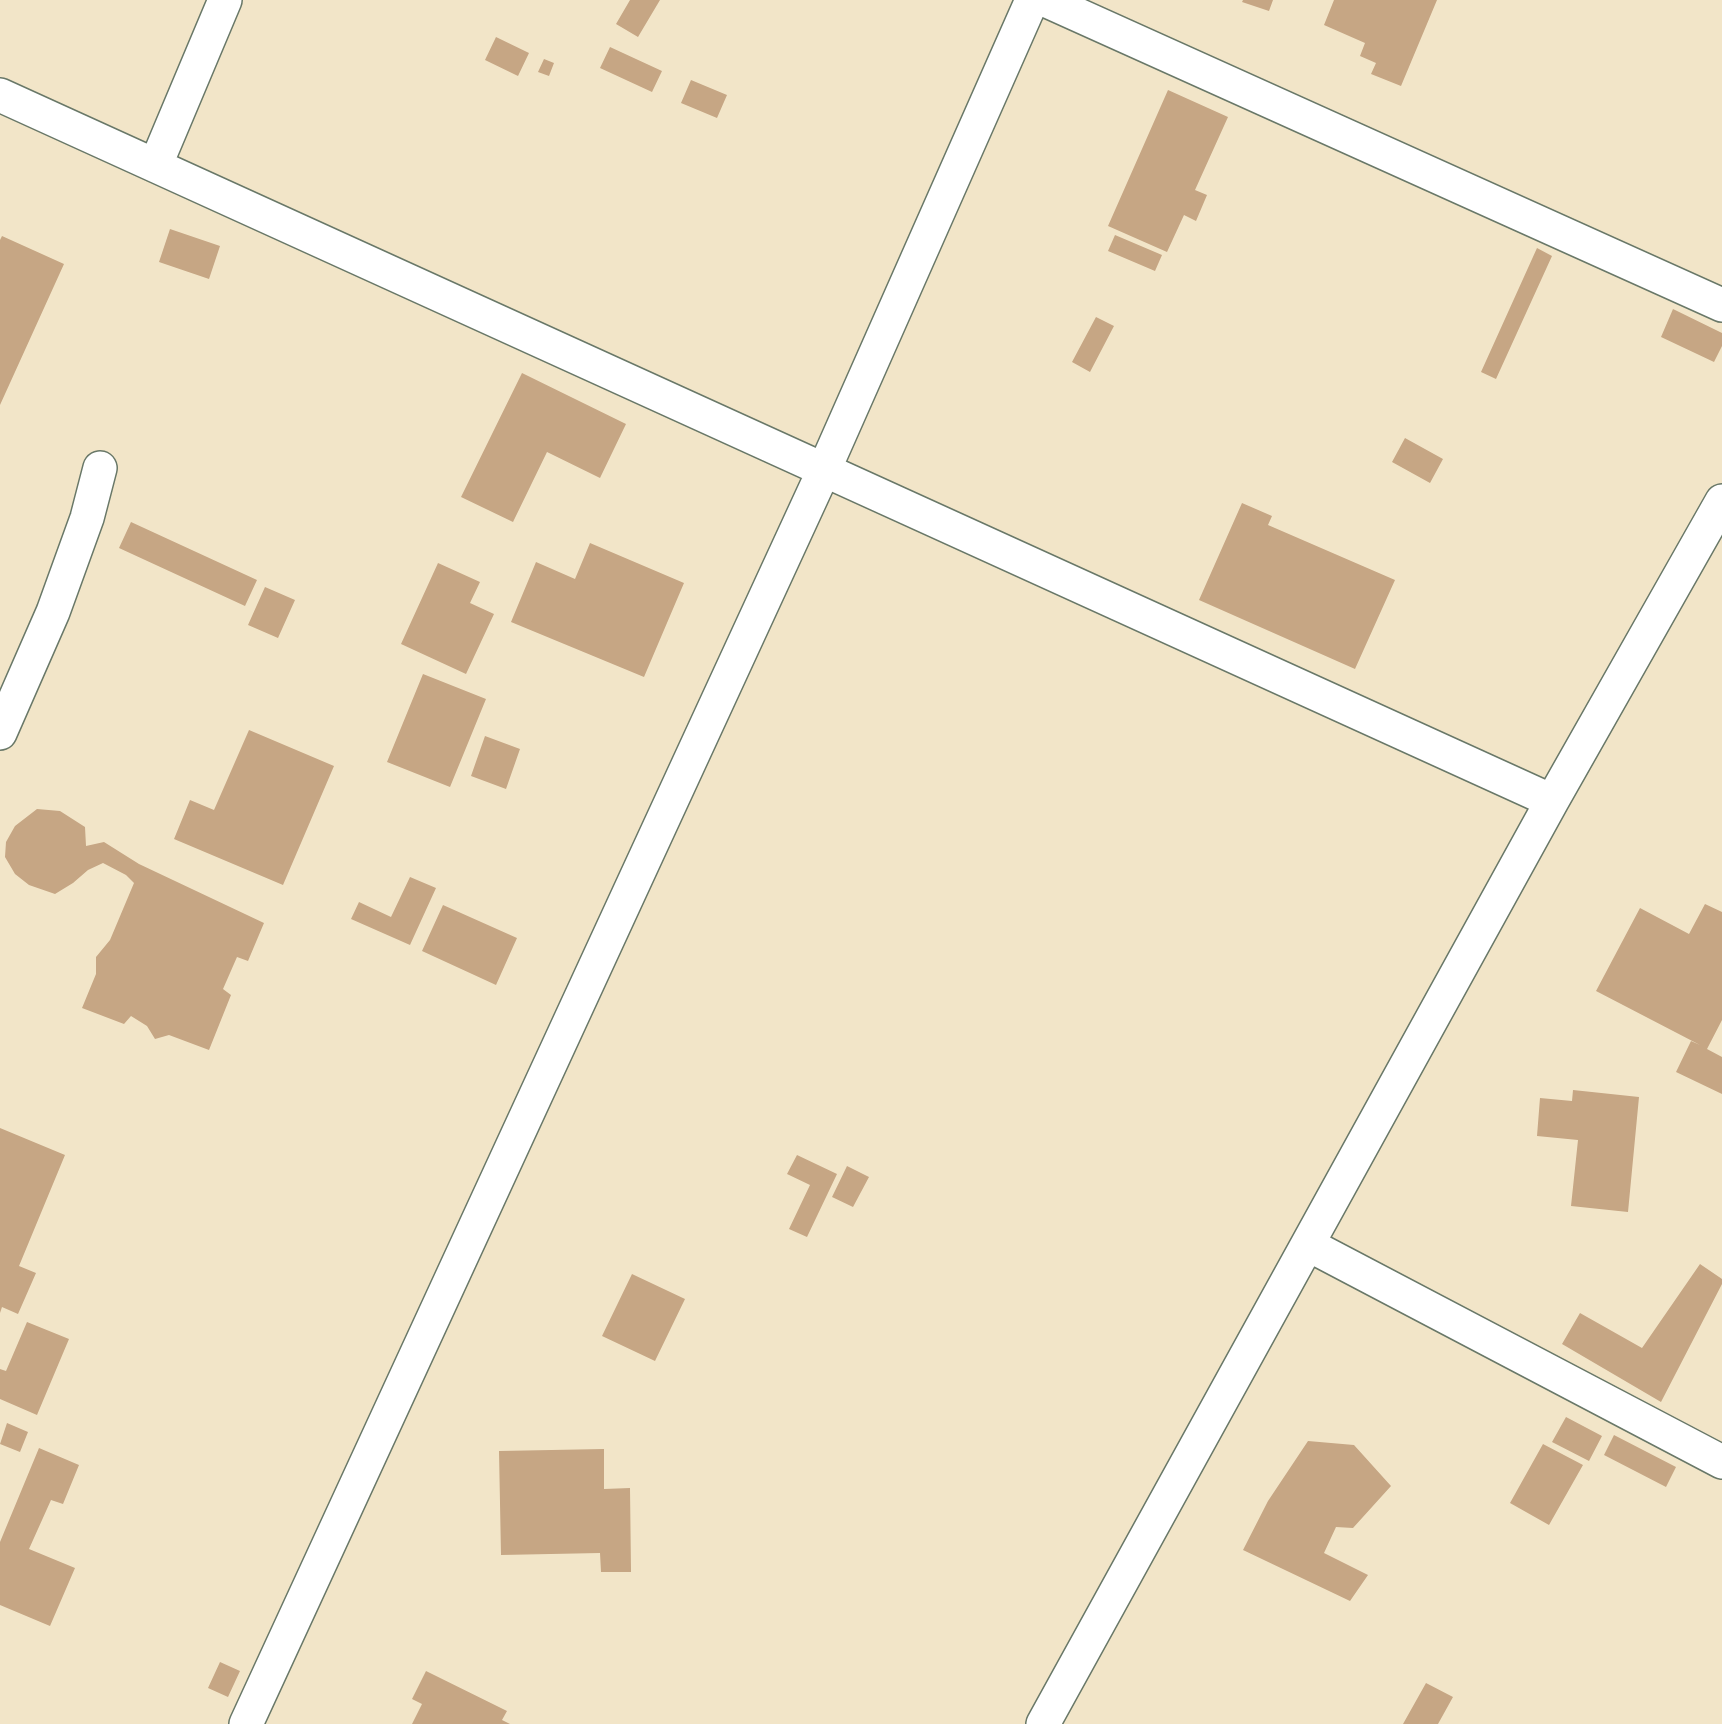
<!DOCTYPE html>
<style>
body{margin:0}
canvas{display:block;background:#f2e5c8}
</style>
<canvas width="1722" height="1724"></canvas>
<script>
const context = document.querySelector('canvas').getContext('2d');
context.lineJoin = 'round';
function fill(path, color) { context.fillStyle = color; context.fill(path, 'evenodd'); }
const poly = rows => new Path2D(rows.map(r => 'M' + r).join(''));
function strokePath(path, color, width, dash) { context.strokeStyle = color; context.lineWidth = width; context.lineCap = dash ? 'butt' : 'round'; context.setLineDash(dash || []); context.stroke(path); }
const building = poly([
 [630,0,660,0,638,37,616,24],
 [1243,0,1273,0,1269,11,1242,2],
 [1334,0,1437,0,1401,86,1371,74,1376,63,1360,56,1365,43,1324,25],
 [496,37,529,53,518,76,485,60],
 [610,47,662,71,652,92,600,68],
 [544,59,554,63,549,76,538,72],
 [691,80,727,95,717,118,681,103],
 [1168,90,1228,117,1195,190,1207,195,1196,221,1184,215,1167,252,1108,226],
 [170,229,220,246,209,279,159,262],
 [1115,235,1162,255,1155,271,1108,251],
 [2,236,64,264,0,405,0,240],
 [1537,248,1552,256,1496,379,1481,372],
 [1673,309,1722,333,1722,346,1714,362,1661,337],
 [1096,317,1114,326,1090,372,1072,362],
 [522,373,626,424,600,478,547,452,513,522,461,497],
 [1405,438,1443,459,1430,483,1392,462],
 [1242,503,1272,516,1268,525,1395,580,1355,669,1199,600],
 [131,522,257,580,245,606,119,548],
 [590,543,684,583,644,677,511,622,536,562,575,579],
 [438,563,480,582,470,603,494,614,466,674,401,644],
 [265,587,295,600,278,638,248,625],
 [423,674,486,699,450,787,387,762],
 [249,730,334,766,283,885,174,839,190,800,214,810],
 [485,736,520,749,506,789,471,776],
 [37,809,60,811,85,827,86,846,104,842,139,864,264,923,248,961,237,957,223,989,231,995,209,1050,169,1035,155,1039,147,1026,131,1016,124,1024,82,1008,96,974,96,957,110,940,134,883,126,875,103,863,88,870,73,883,55,894,29,885,15,874,5,857,6,842,15,826],
 [410,877,436,888,410,945,351,919,359,902,391,917],
 [1705,904,1722,912,1722,1020,1707,1049,1722,1057,1722,1094,1676,1072,1691,1041,1700,1045,1596,991,1640,908,1689,934],
 [443,905,517,938,496,985,422,951],
 [1573,1090,1639,1097,1628,1212,1571,1206,1578,1140,1537,1136,1540,1098,1572,1101],
 [0,1128,65,1155,19,1266,36,1273,18,1314,2,1307,0,1313],
 [797,1155,837,1174,807,1237,789,1229,810,1185,787,1174],
 [847,1166,869,1177,853,1207,832,1197],
 [1700,1264,1722,1279,1722,1284,1661,1402,1562,1344,1580,1313,1642,1348],
 [632,1274,685,1299,655,1361,602,1336],
 [27,1322,69,1339,37,1415,0,1399,0,1369,6,1371],
 [1566,1417,1602,1436,1589,1461,1552,1442],
 [7,1423,28,1432,20,1452,0,1444],
 [1614,1435,1676,1467,1666,1487,1604,1455],
 [1308,1441,1354,1445,1391,1486,1353,1528,1336,1527,1324,1553,1368,1575,1350,1601,1243,1550,1268,1501],
 [1543,1444,1583,1465,1549,1525,1510,1503],
 [39,1448,79,1465,63,1504,51,1500,29,1549,75,1568,50,1626,0,1605,0,1542],
 [604,1449,604,1489,630,1488,631,1572,601,1572,600,1553,501,1555,499,1451],
 [220,1662,240,1671,228,1697,208,1688],
 [426,1671,507,1711,502,1720,510,1724,412,1724,422,1704,412,1699],
 [1426,1683,1453,1697,1438,1724,1403,1724]
]);
const minor = poly([
 [1045,0,1722,305],
 [0,95,1552,801],
 [156,164,225,0],
 [0,733,53,612,87,518,100,468],
 [1309,1245,1722,1462],
 [246,1724,824,470,1032,0],
 [1043,1724,1552,801,1722,501]
]);
fill(building, '#c6a684');
strokePath(minor, '#697868', 36);
strokePath(minor, '#fff', 33);
</script>
